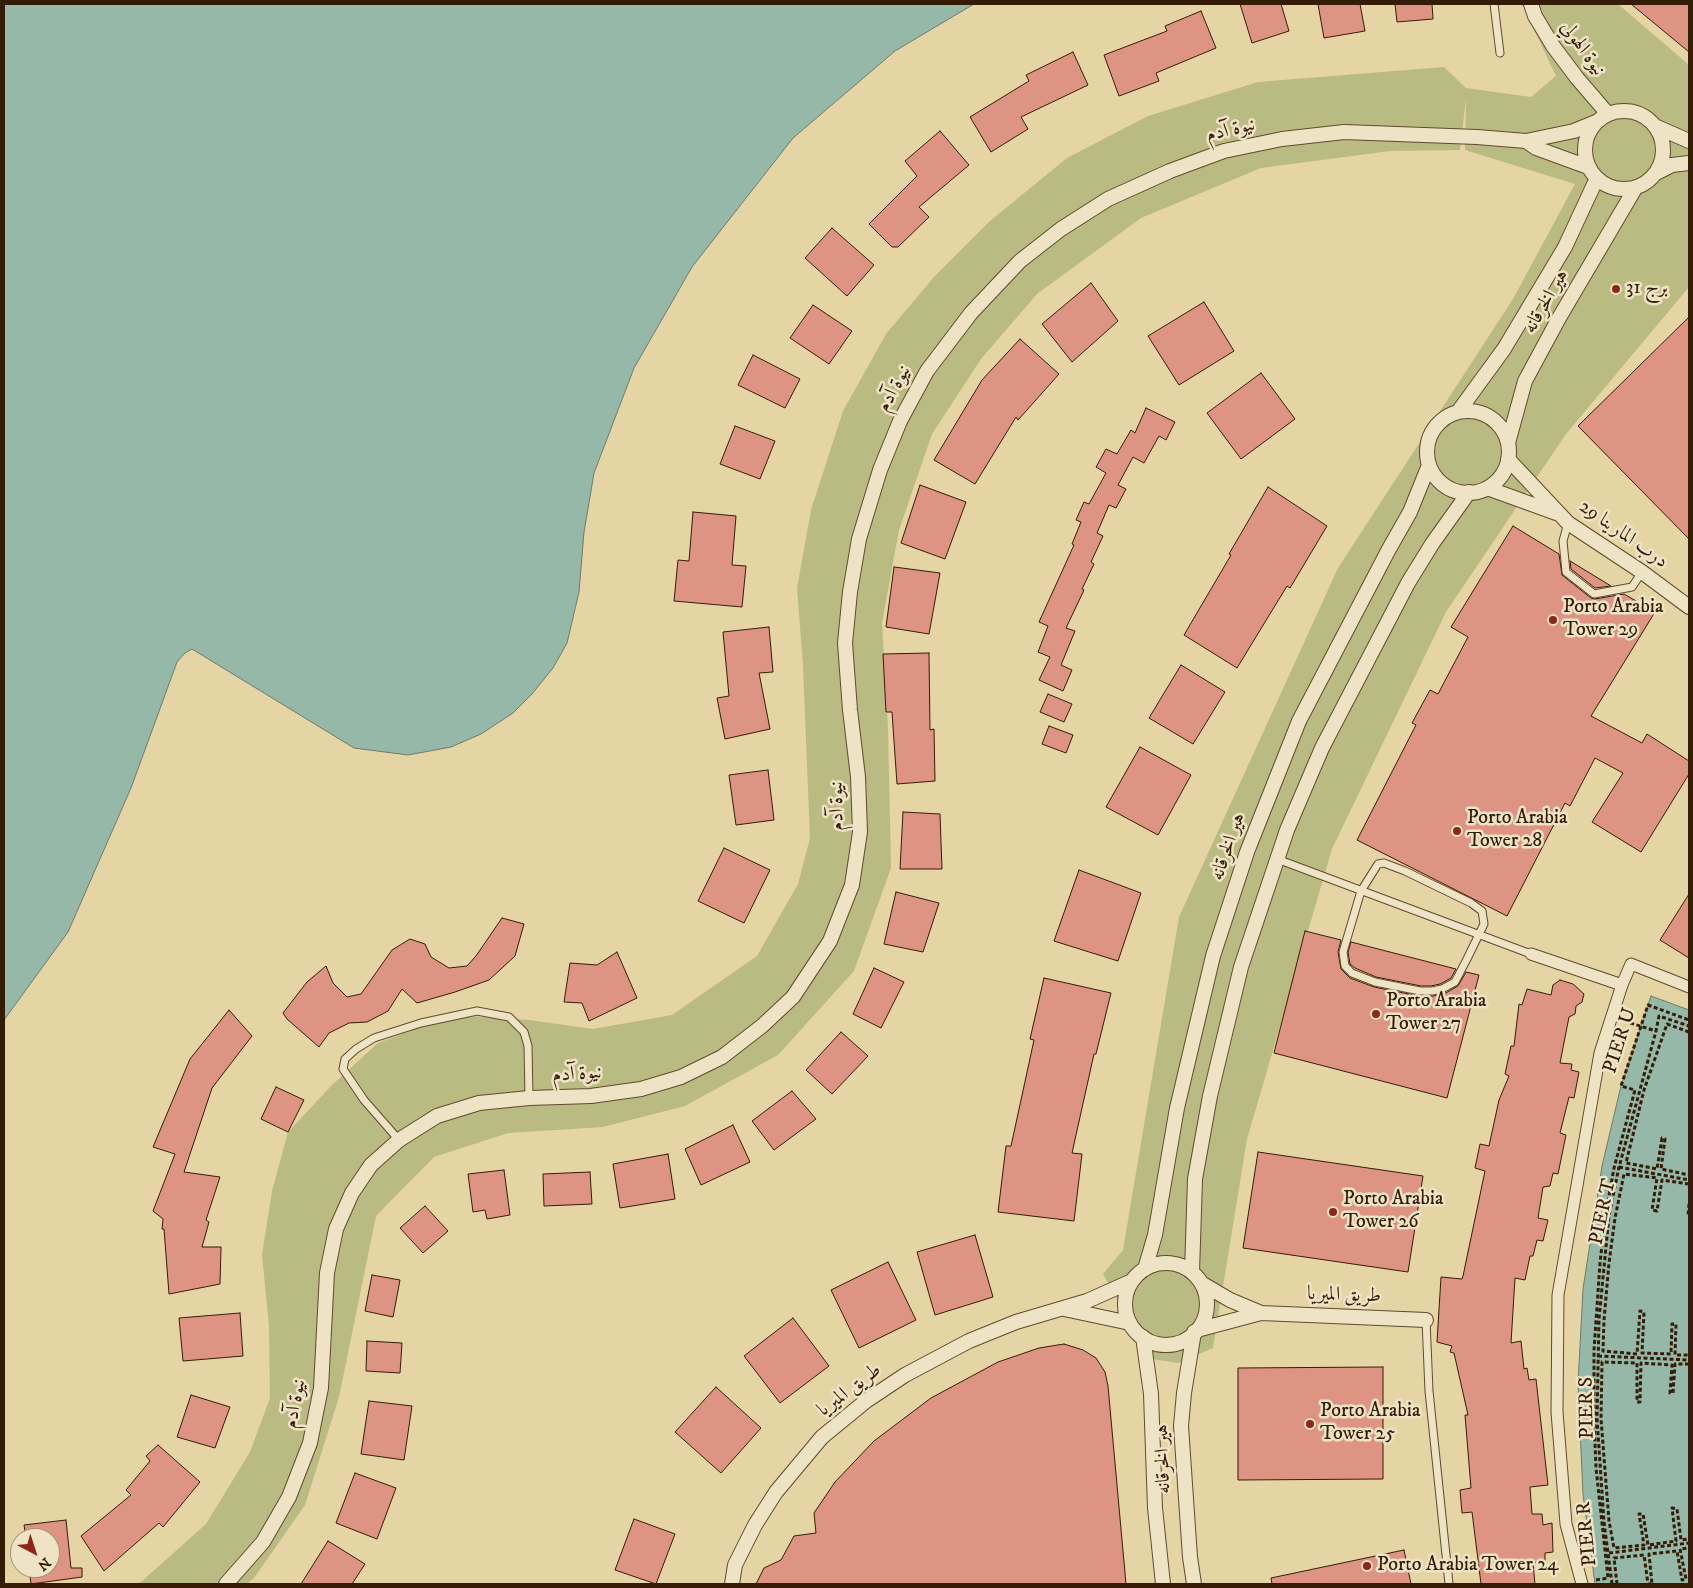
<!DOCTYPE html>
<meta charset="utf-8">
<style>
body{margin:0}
#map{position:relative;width:1693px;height:1588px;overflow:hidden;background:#e5d4a4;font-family:"IM FELL DW Pica",serif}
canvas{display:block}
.frame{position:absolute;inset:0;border:5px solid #351c06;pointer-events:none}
.north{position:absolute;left:10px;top:1528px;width:50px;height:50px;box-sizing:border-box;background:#eee3c4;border:1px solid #a49378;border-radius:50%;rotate:140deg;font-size:14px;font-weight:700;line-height:20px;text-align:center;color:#351c06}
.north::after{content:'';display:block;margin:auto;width:18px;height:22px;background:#8f2418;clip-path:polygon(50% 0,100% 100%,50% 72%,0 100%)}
</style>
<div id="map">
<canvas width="1693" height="1588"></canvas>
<div class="frame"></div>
<div class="north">N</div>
</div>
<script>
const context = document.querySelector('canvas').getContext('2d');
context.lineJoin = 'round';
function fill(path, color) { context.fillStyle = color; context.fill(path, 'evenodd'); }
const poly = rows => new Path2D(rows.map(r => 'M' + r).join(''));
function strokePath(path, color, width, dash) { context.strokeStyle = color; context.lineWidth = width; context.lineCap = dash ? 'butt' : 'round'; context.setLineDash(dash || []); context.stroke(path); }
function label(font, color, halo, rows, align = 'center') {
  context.font = font + ' "IM FELL DW Pica",Amiri,serif'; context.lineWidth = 5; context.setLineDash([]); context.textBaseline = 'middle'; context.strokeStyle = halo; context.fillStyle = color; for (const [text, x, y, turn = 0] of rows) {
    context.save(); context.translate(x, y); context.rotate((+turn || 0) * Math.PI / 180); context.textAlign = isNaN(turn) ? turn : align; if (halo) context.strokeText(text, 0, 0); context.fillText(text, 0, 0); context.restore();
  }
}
const green = poly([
 [1522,4,1618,4,1689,65,1689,287,1566,434,1446,612,1332,849,1247,1139,1213,1348,1178,1363,1152,1359,1103,1274,1123,1250,1179,917,1338,568,1513,299,1575,184,1465,150,1466,98,1460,150,1390,151,1261,168,1141,218,1037,294,981,359,932,434,899,530,882,623,888,729,891,868,854,971,778,1055,685,1106,603,1127,508,1133,434,1157,376,1216,339,1397,305,1505,254,1578,247,1584,135,1584,141,1582,206,1524,250,1452,270,1398,269,1325,262,1255,272,1191,288,1132,332,1085,378,1043,454,1015,529,1020,593,1029,672,1015,757,956,798,884,810,838,803,666,797,588,811,510,843,411,886,334,934,277,990,221,1067,158,1148,116,1258,82,1444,67,1466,88,1531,97,1556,76]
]);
const water = poly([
 [4,4,974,4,895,51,793,138,692,267,634,368,594,473,584,532,579,592,567,643,553,668,532,694,513,713,481,734,451,747,408,755,354,748,192,649,185,653,177,662,131,788,68,932,4,1020,4,4],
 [1651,996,1689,1010,1689,1584,1595,1584,1583,1494,1578,1384,1583,1289,1602,1166,1621,1086,1651,996]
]);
const building = poly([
 [1240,4,1281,4,1289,31,1252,43,1240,4],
 [1318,4,1360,4,1365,31,1324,38,1318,4],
 [1395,4,1432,4,1433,19,1397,22,1395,4],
 [1631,4,1689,4,1689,52,1631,4],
 [1201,11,1216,48,1156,73,1159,81,1119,96,1104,55,1167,31,1165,26,1201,11],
 [1073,52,1088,85,1021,117,1028,129,991,152,970,117,1029,81,1026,75,1073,52],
 [940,131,969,165,919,207,929,217,898,247,892,247,869,224,917,176,905,161,940,131],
 [832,228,874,265,847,296,805,258,832,228],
 [1091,283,1118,321,1072,362,1042,324,1091,283],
 [1204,302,1234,351,1179,385,1148,336,1204,302],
 [813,305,852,331,829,364,790,338,813,305],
 [1689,317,1689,539,1578,426,1689,317],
 [1020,339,1059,374,1018,420,1016,417,975,484,934,460,982,380,1020,339],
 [753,355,800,379,785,408,738,385,753,355],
 [1261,373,1295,419,1241,459,1207,413,1261,373],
 [1146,408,1175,422,1166,440,1159,436,1144,463,1133,457,1118,485,1126,489,1116,508,1109,505,1097,533,1103,536,1091,562,1094,564,1082,589,1084,590,1066,628,1075,631,1061,665,1072,670,1063,691,1039,680,1050,657,1038,652,1048,626,1039,622,1074,545,1072,544,1081,522,1076,520,1084,502,1089,504,1106,473,1096,467,1106,449,1117,454,1131,430,1135,433,1146,408],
 [735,426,775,441,760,479,720,464,735,426],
 [920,485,966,502,945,559,901,543,920,485],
 [1268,487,1327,526,1290,588,1287,586,1237,668,1184,635,1231,555,1229,554,1268,487],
 [693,512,736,516,732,565,746,566,742,607,674,601,678,560,689,561,693,512],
 [1513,526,1559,554,1562,575,1591,598,1595,599,1624,594,1655,612,1591,716,1642,743,1647,734,1689,761,1689,774,1641,852,1592,822,1623,773,1595,758,1570,806,1565,803,1507,916,1357,840,1416,725,1412,723,1430,690,1438,694,1468,637,1451,627,1513,526],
 [1570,561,1611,586,1595,588,1571,569,1570,561],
 [894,567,940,573,929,634,886,627,894,567],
 [769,627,773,672,759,673,770,729,725,739,717,698,729,696,723,632,769,627],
 [929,653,930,730,934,729,935,781,897,784,892,712,886,712,883,654,929,653],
 [1181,665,1225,692,1193,744,1149,718,1181,665],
 [1048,694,1072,704,1064,722,1040,712,1048,694],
 [1049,726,1073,735,1066,753,1042,744,1049,726],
 [1140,747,1191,775,1158,835,1106,807,1140,747],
 [768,770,774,820,736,825,729,775,768,770],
 [903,812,940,814,942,869,900,869,903,812],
 [724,848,770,870,744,923,698,901,724,848],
 [1079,870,1141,893,1118,961,1054,941,1079,870],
 [896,892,939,903,923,952,884,944,896,892],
 [1689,894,1689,958,1660,940,1689,894],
 [502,918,524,924,515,956,489,980,455,992,417,1003,402,989,388,1011,367,1022,349,1023,329,1033,319,1047,287,1019,283,1013,307,982,326,966,333,983,347,997,361,994,392,950,410,939,425,944,431,957,449,968,467,966,476,956,502,918],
 [1305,931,1341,940,1338,952,1341,969,1350,978,1374,987,1419,996,1433,996,1444,994,1458,986,1466,972,1479,975,1447,1098,1274,1053,1305,931],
 [1351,942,1456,969,1451,978,1440,984,1431,986,1421,986,1376,977,1355,968,1350,964,1348,952,1351,942],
 [617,952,637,998,589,1021,582,1003,564,1002,570,963,597,965,617,952],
 [874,968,904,982,881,1028,853,1014,874,968],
 [1044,978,1111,993,1096,1054,1094,1054,1072,1153,1082,1154,1074,1221,998,1212,1006,1146,1011,1146,1034,1040,1030,1039,1044,978],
 [1560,980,1573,984,1584,994,1582,1002,1576,1006,1575,1014,1569,1017,1560,1063,1572,1064,1571,1070,1579,1072,1574,1098,1569,1097,1560,1133,1566,1135,1558,1174,1553,1173,1550,1186,1543,1187,1538,1218,1548,1220,1543,1241,1537,1240,1533,1256,1530,1256,1525,1280,1515,1278,1511,1343,1521,1341,1524,1369,1527,1368,1529,1380,1536,1379,1548,1485,1530,1487,1532,1514,1542,1514,1543,1525,1552,1523,1553,1552,1545,1553,1545,1561,1533,1563,1535,1584,1481,1584,1472,1512,1462,1513,1460,1490,1471,1488,1465,1415,1468,1415,1454,1353,1450,1352,1452,1346,1437,1342,1441,1277,1462,1279,1463,1276,1485,1171,1475,1168,1480,1144,1489,1146,1499,1100,1509,1076,1505,1074,1511,1046,1514,1046,1519,1004,1522,1005,1527,989,1551,995,1553,985,1560,980],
 [229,1010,252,1036,212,1088,184,1172,220,1177,206,1220,209,1222,202,1247,221,1247,220,1284,169,1294,164,1229,162,1229,163,1219,153,1211,175,1154,153,1147,190,1059,229,1010],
 [841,1032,868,1056,832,1094,806,1070,841,1032],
 [276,1087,304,1100,288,1132,261,1119,276,1087],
 [792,1091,816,1119,774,1150,752,1121,792,1091],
 [733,1125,750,1162,701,1185,685,1149,733,1125],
 [1258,1152,1423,1176,1408,1272,1243,1248,1258,1152],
 [668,1154,675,1199,620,1208,613,1164,668,1154],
 [504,1170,510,1215,487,1219,485,1210,473,1212,468,1174,504,1170],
 [590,1172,592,1204,544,1206,543,1174,590,1172],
 [425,1206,448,1231,423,1253,400,1228,425,1206],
 [975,1235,993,1297,935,1315,917,1252,975,1235],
 [888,1262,916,1320,859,1348,831,1290,888,1262],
 [372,1275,400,1280,393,1317,365,1311,372,1275],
 [240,1313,243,1356,183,1361,179,1318,240,1313],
 [793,1318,829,1366,780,1403,744,1356,793,1318],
 [367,1341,402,1343,400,1373,366,1371,367,1341],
 [1064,1344,1083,1350,1096,1358,1105,1372,1108,1386,1126,1584,756,1584,764,1568,781,1560,794,1536,816,1533,814,1513,835,1482,874,1441,931,1398,998,1362,1039,1348,1064,1344],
 [1383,1367,1383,1479,1238,1480,1238,1368,1383,1367],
 [716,1387,761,1428,721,1473,675,1432,716,1387],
 [191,1395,230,1407,215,1448,177,1437,191,1395],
 [369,1401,412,1406,404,1460,361,1454,369,1401],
 [158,1445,200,1482,163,1527,159,1523,104,1571,81,1536,131,1495,126,1490,150,1461,146,1456,158,1445],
 [355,1473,396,1488,377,1539,336,1523,355,1473],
 [634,1519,675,1534,656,1584,615,1570,634,1519],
 [66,1520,71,1568,82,1568,82,1577,31,1584,29,1568,50,1568,50,1538,26,1538,24,1525,66,1520],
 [328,1541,365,1564,352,1584,301,1584,328,1541],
 [1404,1550,1411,1584,1272,1584,1271,1578,1404,1550]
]);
const path = poly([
 [1624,1021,1656,1031,1659,1016,1689,1026],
 [1689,1032,1667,1024,1644,1090,1626,1163,1657,1169,1662,1138,1665,1139,1661,1169,1689,1175],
 [1619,1167,1689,1180],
 [1689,1184,1662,1180,1657,1211,1652,1210,1657,1178,1624,1174,1615,1218,1609,1263,1604,1320,1603,1351,1637,1354,1640,1311,1644,1312,1642,1353,1671,1354,1672,1324,1676,1324,1675,1355,1689,1355],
 [1689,1204,1688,1216,1689,1216],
 [1598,1356,1689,1360],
 [1689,1364,1675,1364,1673,1393,1670,1393,1672,1365,1641,1363,1640,1402,1637,1402,1637,1363,1602,1362,1601,1419,1609,1521,1614,1548,1644,1545,1639,1514,1643,1514,1648,1545,1676,1541,1672,1508,1677,1509,1681,1540,1689,1539],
 [1609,1553,1689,1543],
 [1596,1580,1608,1578,1596,1468,1594,1418,1594,1350,1600,1263,1605,1218,1614,1168,1635,1090,1621,1086,1648,1005,1689,1020],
 [1612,1584,1604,1522,1597,1419,1599,1319,1609,1216,1619,1167,1656,1031],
 [1617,1584,1614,1558,1644,1555,1648,1584,1652,1584,1649,1554,1677,1551,1682,1580,1686,1579,1680,1549,1689,1548]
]);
const service = poly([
 [1494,4,1500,53],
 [1568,523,1563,541,1566,572,1594,594,1632,587,1642,572],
 [1277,859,1531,954],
 [1384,863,1405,871,1471,903,1482,911,1484,924,1467,959,1455,982,1442,989,1432,991,1420,991,1375,982,1352,973,1345,966,1343,952,1361,891,1378,864,1384,863],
 [399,1140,364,1100,343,1069,345,1059,356,1049,374,1038,421,1023,477,1011,509,1017,524,1032,528,1046,529,1098],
 [1426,1320,1429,1391,1449,1584]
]);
const pedestrian = poly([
 [1531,954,1622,985,1600,1053,1558,1295,1557,1412,1566,1524,1582,1584],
 [1622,985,1631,964,1689,987]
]);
const minor = poly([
 [1531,4,1535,16,1553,46,1577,78,1608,114],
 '1585 150a39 39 0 1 1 78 0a39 39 0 1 1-78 0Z',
 [1657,127,1689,141],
 [1526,141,1536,148,1588,167],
 [1656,173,1672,165,1689,163],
 '1427 452a41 41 0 1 1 82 0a41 41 0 1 1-82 0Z',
 [1458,412,1504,349,1565,247,1597,178],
 [1508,443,1525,381,1559,318,1636,187],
 [1508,459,1568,523,1642,572,1689,607],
 [1487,488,1556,513],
 '1125 1304a41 41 0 1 1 82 0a41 41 0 1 1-82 0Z',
 [1145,1269,1155,1235,1177,1108,1213,956,1247,852,1299,721,1389,549,1410,512,1429,465],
 [1192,1272,1195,1179,1210,1096,1241,967,1287,830,1322,748,1408,583,1432,544,1469,492],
 [1201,1283,1230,1300,1261,1313,1426,1320],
 [1064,1309,1130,1323],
 [1197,1330,1261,1313],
 [1143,1337,1151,1394,1155,1508,1163,1584],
 [226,1584,263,1542,289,1497,310,1443,321,1388,327,1273,336,1229,352,1193,371,1165,399,1140,437,1116,479,1103,529,1098,591,1096,641,1089,681,1077,722,1057,762,1026,793,997,830,941,852,885,860,832,858,777,850,710,845,643,850,592,859,539,880,470,900,421,927,371,971,313,1020,261,1061,229,1108,199,1170,171,1224,151,1282,139,1344,132,1477,137,1526,141,1574,131,1596,122],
 [732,1584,735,1565,755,1525,776,1492,822,1437,866,1401,905,1375,969,1341,1016,1322,1087,1301,1132,1281],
 [1194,1584,1190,1557,1181,1426,1184,1393,1194,1332]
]);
const markers = [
 [1616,289,5,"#8f2418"],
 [1553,620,5,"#8f2418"],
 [1457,831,5,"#8f2418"],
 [1376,1014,5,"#8f2418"],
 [1333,1212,5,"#8f2418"],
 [1310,1424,5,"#8f2418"],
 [1367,1566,5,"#8f2418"]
];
const streetNames = [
 ["نيوة الهولي",1582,49,54],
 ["نيوة آدم",1231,131,-14],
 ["هير الخرقانه",1547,302,-60],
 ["نيوة آدم",895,389,-62],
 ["درب المارينا 29",1623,535,35],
 ["نيوة آدم",838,806,-91],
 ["هير الخرقانه",1229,847,-71],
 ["PIER U",1621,1041,-72],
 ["نيوة آدم",577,1075,-4],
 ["PIER T",1604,1212,-78],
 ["طريق الميريا",1344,1296,2],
 ["طريق الميريا",850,1391,-37],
 ["نيوة آدم",296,1404,-80],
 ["PIER S",1588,1408,-91],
 ["هير الخرقانه",1164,1459,-92],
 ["PIER R",1588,1534,-96]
];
const poiNames = [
 ["برج 31",1626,289],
 ["Porto Arabia",1563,608],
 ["Tower 29",1563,631],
 ["Porto Arabia",1467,819],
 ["Tower 28",1467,842],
 ["Porto Arabia",1386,1002],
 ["Tower 27",1386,1025],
 ["Porto Arabia",1343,1200],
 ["Tower 26",1343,1223],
 ["Porto Arabia",1320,1412],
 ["Tower 25",1320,1435],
 ["Porto Arabia Tower 24",1377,1566]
];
fill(green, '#babb82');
fill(water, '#96b8a9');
strokePath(water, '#6f7a68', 1);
fill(building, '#de9483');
strokePath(building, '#351c06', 1);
strokePath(service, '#614a2e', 9);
strokePath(pedestrian, '#614a2e', 13);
strokePath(minor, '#614a2e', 16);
strokePath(path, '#351c06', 3, [4, 2.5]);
strokePath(service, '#eee3c4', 7);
strokePath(pedestrian, '#eee3c4', 11);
strokePath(minor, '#eee3c4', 14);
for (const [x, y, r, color] of markers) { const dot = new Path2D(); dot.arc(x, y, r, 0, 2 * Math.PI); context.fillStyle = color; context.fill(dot); strokePath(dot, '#eee3c4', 2); }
label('20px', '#351c06', '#eee3c4', streetNames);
label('20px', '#351c06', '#eee3c4', poiNames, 'left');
</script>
